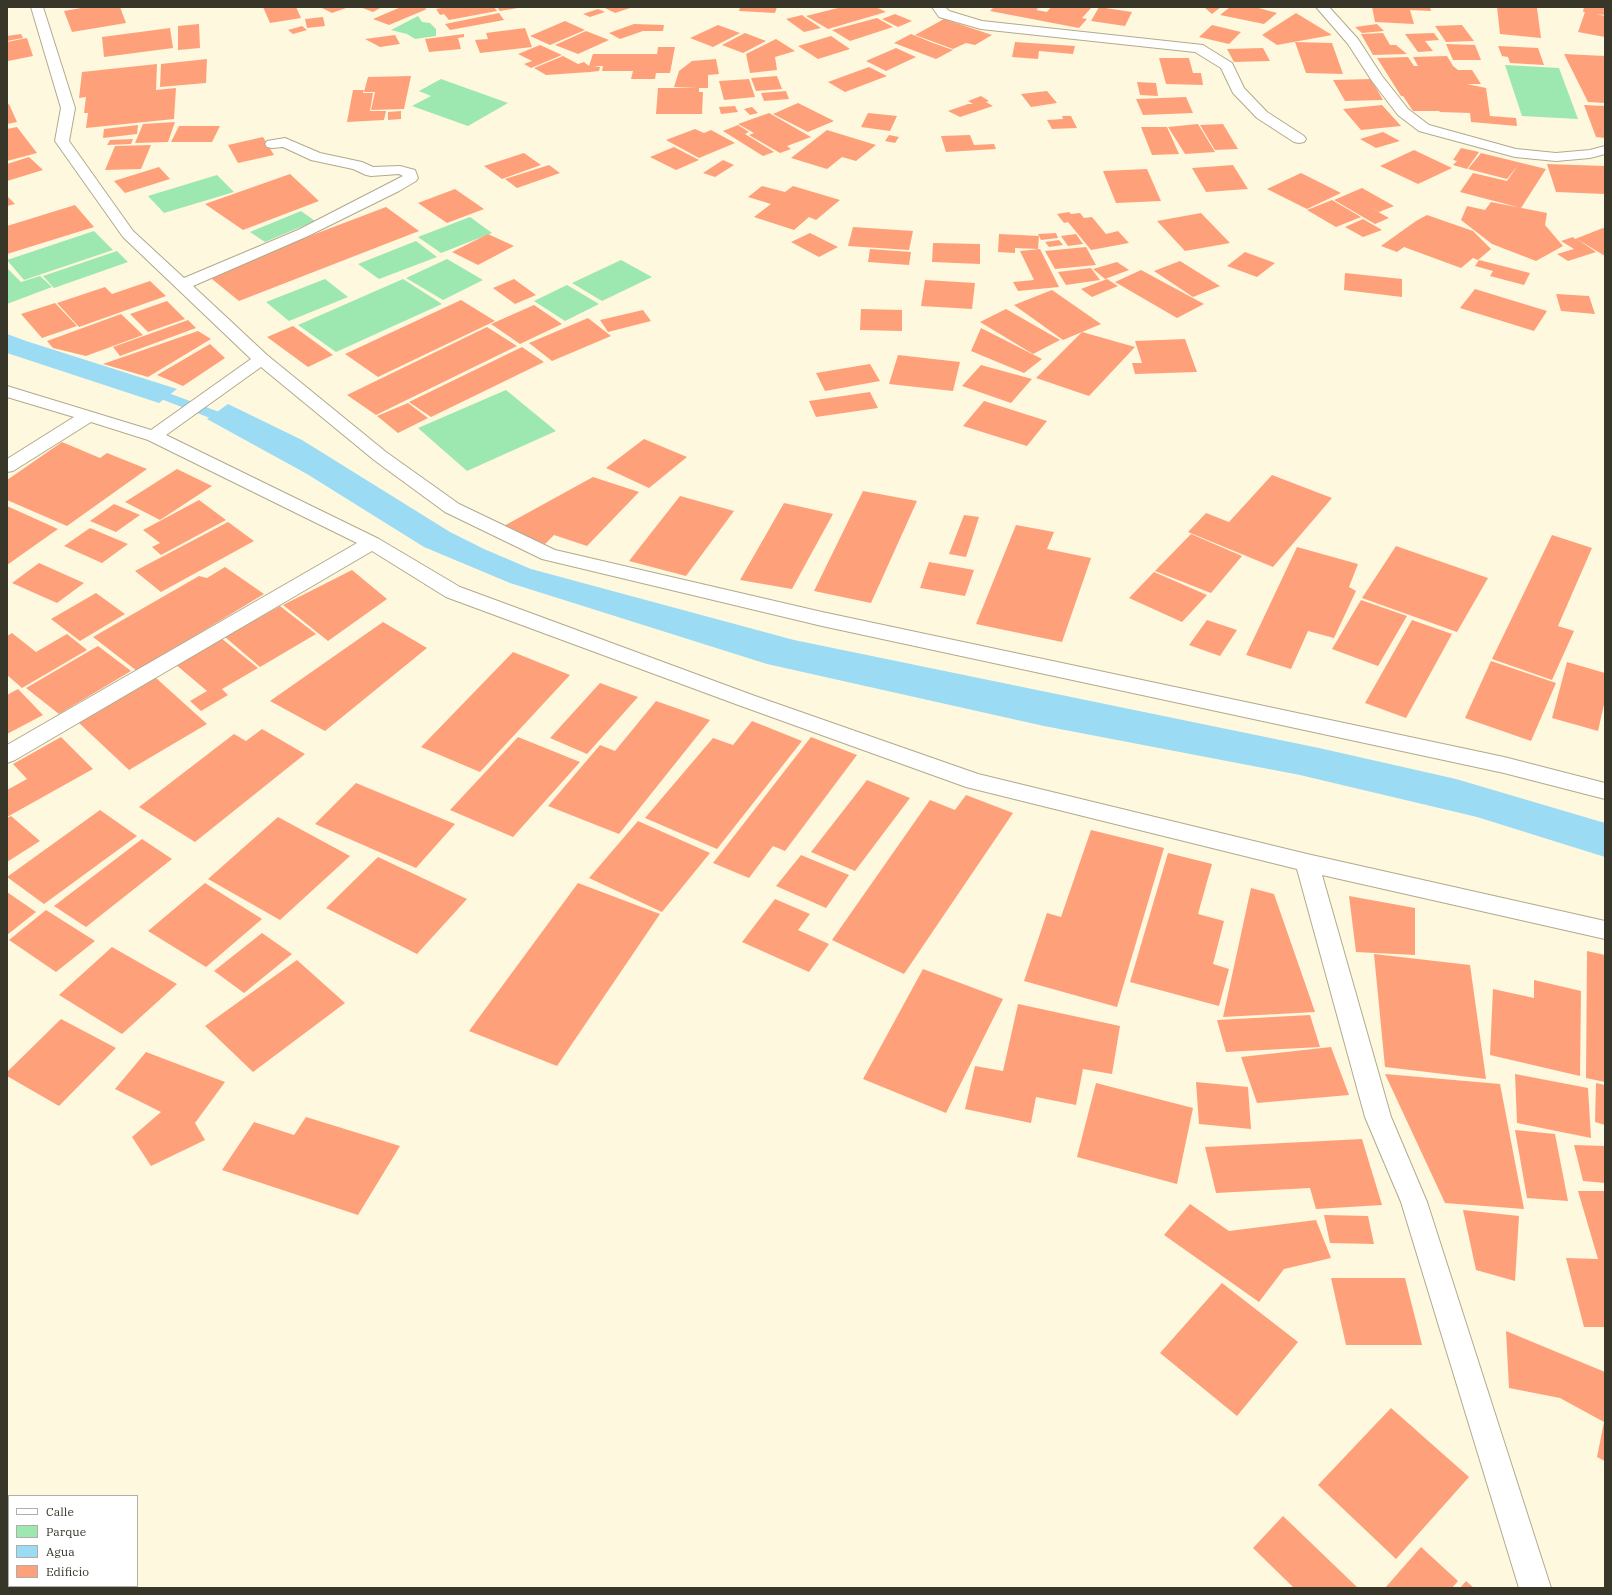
<!DOCTYPE html>
<style>
body{margin:0}
#map{position:relative;width:1612px;height:1595px;overflow:hidden;background:#fef8df;font-family:"IBM Plex Serif",serif}
canvas{display:block}
.frame{position:absolute;inset:0;border:8px solid #383529;pointer-events:none}
.legend{position:absolute;left:8px;top:1495px;width:130px;height:92px;box-sizing:border-box;background:#fff;border:1px solid #afaea9;margin:0;padding:5px 7px;list-style:none;font-size:12px;color:#383529}
.legend li{display:flex;align-items:center;gap:8px;height:20px}
.legend b{width:20px;border:1px solid #afaea9}
</style>
<div id="map">
<canvas width="1612" height="1595"></canvas>
<div class="frame"></div>
<ul class="legend">
<li><b style="height:5px;background:#fff"></b>Calle</li>
<li><b style="height:11px;background:#9de7b1"></b>Parque</li>
<li><b style="height:11px;background:#9bdbf4"></b>Agua</li>
<li><b style="height:11px;background:#fea17b"></b>Edificio</li>
</ul>
</div>
<script>
const context = document.querySelector('canvas').getContext('2d');
context.lineJoin = 'round';
function fill(path, color) { context.fillStyle = color; context.fill(path, 'evenodd'); }
const poly = rows => new Path2D(rows.map(r => 'M' + r).join(''));
function strokePath(path, color, width, dash) { context.strokeStyle = color; context.lineWidth = width; context.lineCap = dash ? 'butt' : 'round'; context.setLineDash(dash || []); context.stroke(path); }
const green = poly([
 [418,16,422,22,430,23,436,29,436,36,415,39,407,34,391,30],
 [1505,65,1559,68,1578,119,1522,116],
 [441,79,508,103,468,126,412,106,431,96,419,91],
 [217,175,234,192,164,213,148,196],
 [301,211,315,221,265,242,250,232],
 [470,217,492,233,441,253,418,237],
 [94,231,113,250,24,280,7,260],
 [416,241,437,257,379,279,358,264],
 [117,251,128,262,54,288,43,276],
 [447,259,483,280,443,300,406,278],
 [621,260,652,277,602,301,572,283],
 [7,268,21,282,40,276,52,287,7,304],
 [325,279,348,297,289,321,266,302],
 [403,279,442,304,336,352,298,325],
 [567,285,599,304,565,321,534,301],
 [506,390,556,431,467,471,418,428]
]);
const water = poly([
 [7,334,26,341,177,389,159,403,7,353],
 [228,404,302,440,450,532,484,549,531,569,794,640,1319,748,1456,779,1605,823,1605,857,1477,817,1300,775,1044,726,767,664,510,583,424,547,307,474,207,419]
]);
const stream = poly([
 [147,385,238,419,239,422,238,425,233,426,228,425,143,392,141,389,143,386,147,385]
]);
const building = poly([
 [87,7,120,7,126,23,72,32,64,11],
 [263,7,296,7,301,18,270,23],
 [320,7,349,7,332,13],
 [360,7,382,7,373,12],
 [401,7,422,7,427,9,389,25,373,19],
 [446,7,494,7,497,11,449,20,444,14,440,15,436,9],
 [497,7,518,7,518,8,500,11],
 [603,7,633,7,615,13],
 [740,7,758,8,777,7,775,13,739,11],
 [876,7,886,12,828,29,806,16,838,8],
 [994,7,1039,7,1036,10,1047,12,1051,7,1092,7,1082,18,1087,19,1079,28,990,11],
 [1099,7,1132,12,1125,26,1091,21],
 [1204,7,1221,7,1212,14],
 [1230,7,1255,7,1277,13,1264,24,1220,15],
 [1372,7,1430,7,1431,11,1410,10,1414,24,1375,22],
 [1497,7,1537,8,1541,38,1500,34],
 [1584,7,1605,7,1605,15,1596,14,1605,16,1605,37,1578,32,1585,12,1583,12],
 [598,9,605,12,590,17,583,14],
 [499,13,504,20,450,30,445,24],
 [1296,13,1332,35,1277,45,1262,35],
 [895,14,912,21,898,27,882,19],
 [802,15,806,18,821,28,804,32,786,19],
 [323,17,325,26,307,28,305,19],
 [877,18,893,27,850,41,832,30],
 [944,19,992,35,975,45,966,43,953,49,915,35],
 [565,21,585,30,550,45,530,36],
 [199,24,200,48,178,50,178,26],
 [634,24,664,25,663,31,643,31,620,39,609,33],
 [1377,24,1384,31,1362,33,1355,27],
 [718,25,740,33,713,47,690,38],
 [1212,25,1241,32,1229,44,1199,37],
 [1462,25,1474,41,1446,42,1435,26],
 [302,26,307,30,293,34,288,30],
 [170,28,173,48,104,57,102,37],
 [525,28,532,47,480,53,475,40,488,39,486,33],
 [586,31,609,40,578,54,555,45],
 [745,33,766,41,743,53,722,45],
 [1383,33,1390,45,1396,45,1407,54,1373,55,1361,34],
 [1434,33,1439,40,1425,41,1433,51,1418,52,1405,34],
 [21,34,23,38,7,41,7,36],
 [464,34,464,37,458,38,461,49,429,52,425,39],
 [911,34,933,43,953,50,936,59,894,43],
 [395,35,400,44,380,47,365,39],
 [831,36,850,49,818,59,798,46],
 [27,38,33,56,8,61,7,42],
 [776,39,795,51,775,57,777,70,750,73,746,54],
 [1015,42,1075,46,1073,54,1039,51,1038,59,1012,57],
 [1295,42,1332,43,1343,74,1306,73],
 [1446,44,1475,45,1481,60,1453,60],
 [540,45,562,55,531,68,524,64,532,61,518,54],
 [1498,46,1538,48,1544,65,1510,63,1508,57,1502,56],
 [658,47,675,47,670,73,656,73,655,79,631,79,633,71,602,71,603,66,593,66,600,67,599,71,590,72,546,75,534,68,563,56,578,64,584,62,589,66,593,54,657,54],
 [896,48,916,57,886,71,866,61],
 [1263,48,1270,61,1234,62,1227,49],
 [1564,54,1605,56,1605,103,1588,102],
 [1447,56,1453,66,1458,70,1472,70,1481,84,1467,84,1486,88,1490,116,1516,118,1517,126,1471,122,1470,113,1440,112,1439,111,1413,111,1403,96,1401,96,1377,58,1408,57,1414,66,1418,66,1413,57],
 [1159,58,1189,58,1193,73,1201,73,1203,85,1166,84],
 [207,59,206,83,160,87,161,64],
 [716,59,719,74,708,75,708,88,699,88,699,92,703,92,702,114,656,114,658,88,696,88,674,87,679,71,692,61],
 [157,64,156,90,176,88,174,119,86,128,88,113,84,113,86,97,79,98,82,72],
 [869,67,887,76,845,92,828,82],
 [411,76,404,109,371,110,375,92,364,92,368,77],
 [777,76,782,89,756,91,751,78],
 [749,79,755,97,724,100,719,81],
 [1371,79,1383,100,1345,101,1333,80],
 [1137,82,1156,83,1158,96,1140,95],
 [353,90,364,90,363,93,373,93,370,111,386,111,384,120,347,122],
 [786,91,789,99,764,101,761,93],
 [1047,91,1057,103,1031,107,1021,94],
 [981,96,989,101,986,102,993,106,960,117,948,111,968,104,973,104,968,101],
 [1186,97,1193,113,1143,115,1136,99],
 [798,103,834,121,808,132,773,114],
 [9,104,17,122,7,124,7,105],
 [1382,105,1401,126,1361,130,1343,109],
 [1584,105,1605,106,1605,138,1596,137],
 [735,106,738,112,721,114,719,107],
 [752,107,758,113,750,115,744,109],
 [401,111,401,119,388,120,388,112],
 [769,113,811,137,787,146,791,149,780,153,749,135,754,133,738,124],
 [868,113,897,116,890,131,861,127],
 [1062,116,1071,116,1077,128,1052,129,1047,120,1063,119],
 [175,122,168,142,135,143,143,124],
 [1198,124,1215,152,1185,154,1168,127],
 [1223,124,1238,149,1215,150,1200,125],
 [138,125,137,134,103,138,104,129],
 [738,125,749,132,745,134,774,152,763,156,723,131],
 [179,126,220,126,212,142,171,142],
 [17,127,37,153,7,161,7,129],
 [1141,127,1167,127,1179,154,1152,155],
 [695,129,704,133,711,130,735,143,699,158,666,140],
 [827,130,876,145,856,161,842,157,827,169,791,158],
 [1383,132,1400,141,1376,148,1360,139],
 [889,135,899,137,895,143,885,141],
 [970,135,974,145,994,144,996,149,946,152,941,136],
 [263,137,274,155,238,163,228,145],
 [133,139,131,144,107,145,110,140],
 [151,145,141,169,105,170,115,146],
 [674,147,699,160,676,170,650,157],
 [1461,148,1479,152,1467,169,1453,165,1457,161,1453,160],
 [1414,150,1452,168,1418,184,1380,166],
 [524,153,541,165,502,179,484,166],
 [1481,153,1546,169,1521,208,1460,192,1473,173,1507,181,1518,165,1507,179,1468,169],
 [29,157,43,170,7,181,7,164],
 [723,160,734,165,715,177,703,173],
 [1547,164,1605,166,1605,194,1556,192],
 [549,165,560,173,517,188,505,179],
 [1233,165,1248,189,1206,192,1192,168],
 [159,167,170,179,125,193,114,181],
 [1147,169,1161,201,1116,203,1103,171],
 [1301,173,1341,193,1307,209,1267,189],
 [290,174,319,201,243,230,205,204],
 [762,186,785,192,793,186,840,200,816,220,809,217,794,230,754,217,771,204,748,197],
 [1362,188,1394,206,1379,212,1368,206,1389,218,1375,224,1334,200],
 [455,189,484,209,447,223,418,203],
 [7,196,15,204,7,206],
 [1332,200,1361,217,1336,227,1307,210],
 [1491,202,1547,213,1545,225,1563,246,1536,261,1492,244,1461,220,1467,206,1485,210],
 [75,205,94,227,7,254,7,226],
 [386,207,419,231,239,301,207,275],
 [1069,212,1071,214,1080,213,1084,218,1092,217,1106,234,1118,231,1129,243,1091,250,1068,222,1064,223,1057,214],
 [1201,213,1230,243,1185,251,1157,221],
 [1427,215,1473,231,1491,249,1478,260,1473,258,1461,268,1404,247,1397,252,1381,246,1416,221],
 [1363,219,1382,230,1363,237,1345,227],
 [853,227,913,231,909,250,848,246],
 [1603,228,1605,229,1605,256,1577,239,1596,252,1568,261,1557,254,1574,249,1561,241,1573,237,1575,239],
 [810,233,838,247,819,257,791,242],
 [1056,233,1058,238,1041,240,1038,234],
 [488,234,514,246,478,265,452,252],
 [999,234,1039,236,1038,249,1015,248,1015,253,998,252],
 [1076,234,1083,244,1068,246,1061,236],
 [1059,240,1063,245,1049,247,1045,242],
 [933,243,980,244,980,264,932,262],
 [1086,247,1096,265,1055,269,1045,251],
 [870,249,911,252,909,265,868,262],
 [1040,249,1059,287,1018,291,1013,282,1034,280,1020,251],
 [1245,252,1275,263,1257,277,1227,266],
 [1479,260,1530,273,1524,285,1490,276,1493,271,1475,266],
 [1180,261,1220,286,1193,297,1154,271],
 [1117,262,1129,270,1105,279,1093,269],
 [1091,268,1100,280,1066,285,1058,272],
 [1141,270,1204,304,1177,318,1115,282],
 [1345,273,1402,279,1402,297,1344,290],
 [514,279,536,295,515,304,493,288],
 [1107,279,1118,286,1092,297,1081,289],
 [925,280,975,283,972,309,921,306],
 [150,281,166,296,79,327,57,303,105,287,112,294],
 [1475,289,1547,311,1534,331,1460,308],
 [1052,290,1101,324,1063,340,1014,305],
 [1556,294,1589,296,1595,314,1561,311],
 [461,300,495,321,378,377,345,354],
 [167,301,185,319,148,332,130,314],
 [55,303,77,326,42,338,21,314],
 [534,305,562,324,520,344,491,324],
 [861,309,902,310,902,331,860,330],
 [1006,309,1060,340,1033,354,980,322],
 [643,310,651,321,608,332,600,320],
 [121,314,143,335,86,356,53,348,47,341],
 [588,318,611,336,552,361,529,343],
 [188,320,196,328,120,356,113,347],
 [293,326,333,355,308,367,267,337],
 [487,327,517,346,376,415,347,395],
 [981,328,1042,359,1024,373,971,351],
 [198,331,211,339,148,377,103,364],
 [1082,332,1135,347,1089,396,1036,378],
 [1185,339,1197,372,1135,374,1132,363,1142,363,1135,341],
 [210,344,225,358,183,386,157,375],
 [522,347,544,362,431,417,409,402],
 [898,355,960,362,953,391,889,384],
 [870,364,880,381,825,391,816,373],
 [981,365,1032,379,1011,403,962,386],
 [870,392,878,408,816,417,809,401],
 [984,401,1047,421,1027,446,963,426],
 [408,403,428,418,398,433,377,416],
 [644,439,687,457,649,488,606,468],
 [62,442,100,458,107,453,147,469,67,526,7,500,7,480],
 [177,469,212,486,160,520,125,502],
 [1272,475,1332,498,1273,567,1188,532,1206,513,1229,522],
 [593,477,639,492,587,546,554,535,545,544,502,527],
 [863,491,917,501,871,603,814,591],
 [680,496,734,511,686,576,629,561],
 [199,500,226,520,161,555,152,547,160,543,143,530],
 [784,503,833,514,792,589,740,580],
 [114,504,140,515,116,532,90,521],
 [7,506,58,529,7,565],
 [964,515,979,517,966,557,949,554],
 [228,522,254,541,161,592,135,571],
 [1016,525,1054,532,1047,549,1091,558,1062,642,976,624],
 [90,528,128,544,102,563,64,546],
 [1191,534,1242,556,1211,593,1155,571],
 [1552,535,1592,548,1558,626,1574,631,1552,680,1492,659],
 [1396,546,1488,578,1457,632,1362,598],
 [1297,547,1358,564,1349,587,1356,591,1334,638,1308,631,1291,669,1246,655],
 [929,562,974,570,965,596,920,588],
 [39,563,84,583,57,603,12,583],
 [225,567,264,594,137,671,93,637,199,576,207,578],
 [352,570,387,599,328,641,283,605],
 [1154,572,1207,595,1182,622,1129,598],
 [96,593,125,614,80,641,51,619],
 [1361,600,1407,616,1378,666,1332,649],
 [280,606,316,634,260,667,225,637],
 [1207,620,1237,630,1220,656,1189,645],
 [1412,620,1452,634,1406,718,1365,703],
 [383,622,427,648,325,731,270,701],
 [12,633,36,652,67,634,87,650,22,688,7,675,7,636],
 [221,638,258,668,222,689,228,695,201,711,190,701,207,691,175,664],
 [98,646,131,671,59,714,26,688],
 [513,652,570,675,480,772,421,747],
 [1491,661,1556,683,1531,741,1465,718],
 [1567,662,1605,673,1605,700,1598,731,1552,718],
 [156,678,207,724,129,770,78,722],
 [600,683,638,697,587,754,550,738],
 [18,689,43,715,7,734,7,695],
 [656,701,710,720,619,834,548,806,600,745,615,751],
 [752,721,802,741,717,849,645,818,713,738,733,745],
 [262,729,305,754,195,842,139,807,234,734,246,741],
 [61,737,93,769,7,817,7,790,27,779,13,764],
 [518,737,580,762,513,837,450,810],
 [811,737,857,755,785,851,773,846,749,878,713,863],
 [867,780,910,798,855,871,811,852],
 [356,783,455,824,416,868,315,824],
 [966,795,1013,813,904,974,832,940,930,800,955,810],
 [100,810,137,836,44,904,7,877],
 [11,816,40,841,7,862,7,818],
 [278,817,350,856,280,920,208,879],
 [638,821,710,853,662,912,589,878],
 [1091,830,1164,848,1117,1007,1024,981,1047,913,1061,917],
 [142,839,172,859,86,927,54,906],
 [1168,853,1212,864,1198,914,1224,921,1213,964,1229,969,1219,1006,1130,982],
 [801,855,849,875,826,908,776,886],
 [378,857,467,899,417,954,326,908],
 [205,883,262,919,206,967,148,931],
 [578,883,660,914,557,1066,469,1031],
 [1251,888,1274,894,1315,1012,1223,1017],
 [7,892,36,912,7,935],
 [1349,896,1415,908,1415,955,1356,952],
 [775,899,810,914,798,930,829,944,809,972,742,942],
 [46,910,95,941,56,972,9,940],
 [262,933,292,954,244,993,214,971],
 [112,947,177,984,122,1034,59,995],
 [1587,951,1605,955,1605,1082,1586,1078],
 [1374,954,1470,965,1486,1079,1385,1067],
 [297,960,345,1003,253,1072,205,1026],
 [923,969,1003,999,946,1113,863,1079],
 [1534,980,1581,991,1580,1076,1490,1055,1493,989,1534,998],
 [1018,1004,1120,1026,1112,1074,1083,1069,1076,1105,1036,1097,1031,1123,965,1109,975,1066,1003,1071],
 [1310,1015,1320,1047,1226,1052,1217,1020],
 [61,1019,116,1048,59,1106,7,1076,7,1072],
 [1331,1047,1349,1095,1257,1103,1241,1057],
 [146,1052,225,1082,195,1123,205,1140,151,1166,132,1137,161,1112,115,1089],
 [1385,1074,1500,1084,1524,1209,1445,1203],
 [1515,1074,1588,1088,1591,1138,1517,1123],
 [1196,1082,1248,1087,1251,1129,1199,1124],
 [1096,1083,1193,1108,1177,1184,1077,1157],
 [1596,1083,1605,1085,1605,1125,1595,1122],
 [306,1117,400,1146,358,1215,222,1170,254,1122,294,1135],
 [1515,1130,1555,1134,1568,1201,1527,1198],
 [1362,1139,1382,1205,1316,1209,1310,1188,1216,1193,1205,1147],
 [1574,1145,1605,1146,1605,1183,1583,1181],
 [1578,1191,1605,1191,1605,1327,1584,1327,1566,1258,1598,1259],
 [1190,1204,1229,1231,1316,1220,1331,1258,1284,1269,1259,1302,1164,1235],
 [1463,1210,1519,1216,1515,1281,1476,1270],
 [1324,1215,1368,1216,1374,1244,1330,1243],
 [1331,1278,1405,1278,1422,1345,1346,1345],
 [1222,1283,1298,1342,1237,1416,1160,1353],
 [1506,1331,1605,1372,1605,1461,1597,1457,1604,1422,1560,1398,1509,1388],
 [1391,1408,1469,1477,1396,1559,1318,1485],
 [1283,1516,1358,1588,1294,1588,1253,1548],
 [1421,1547,1458,1581,1452,1588,1385,1588],
 [1466,1581,1474,1588,1460,1588]
]);
const minor = poly([
 [31,7,43,7,75,108,69,141,133,231,184,278,298,230,403,176,399,174,371,176,366,175,353,169,311,160,283,147,272,148,267,147,265,144,267,141,285,138,320,153,362,162,373,167,400,166,415,170,418,178,416,181,399,191,308,236,193,286,267,355,386,452,459,504,555,550,822,612,1504,757,1605,783,1605,799,1504,773,822,626,542,559,445,512,374,460,261,367,166,435,379,539,460,587,755,696,978,774,1307,854,1605,921,1605,939,1322,875,1391,1117,1427,1202,1551,1588,1519,1588,1401,1202,1365,1117,1297,869,966,787,741,706,446,597,372,551,15,760,7,763,7,745,357,543,148,440,91,422,13,471,7,472,7,459,74,417,7,397,7,386,151,430,251,359,123,237,55,141,61,108,31,7],
 [932,7,945,7,949,11,982,21,1203,45,1232,63,1244,88,1267,112,1304,136,1306,139,1304,142,1299,143,1294,142,1257,118,1233,93,1221,68,1195,52,981,29,939,17,932,7],
 [1316,7,1329,7,1358,39,1382,76,1408,109,1429,125,1516,149,1556,153,1590,150,1605,146,1605,154,1590,158,1556,161,1515,157,1419,131,1398,115,1372,81,1348,44,1316,7]
]);
fill(green, '#9de7b1');
fill(water, '#9bdbf4');
fill(stream, '#9bdbf4');
fill(building, '#fea17b');
strokePath(minor, '#b1aa8c', 2);
fill(minor, '#fff');
</script>
